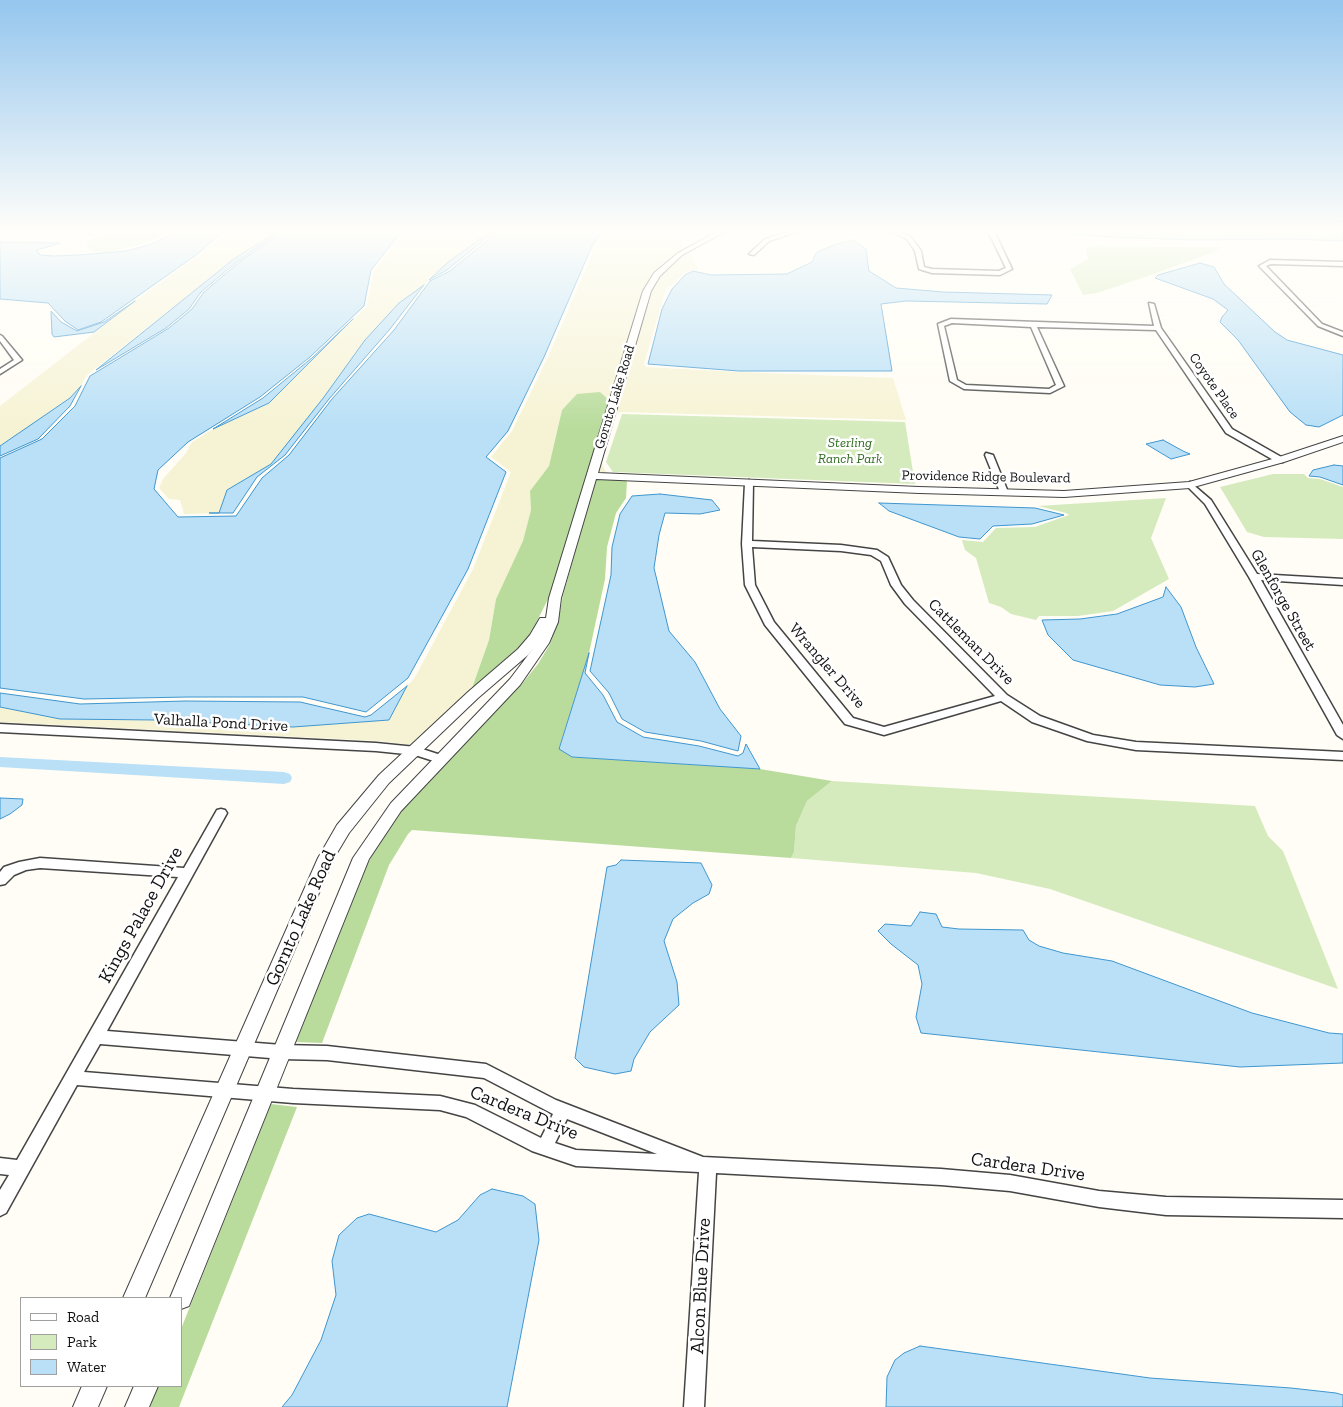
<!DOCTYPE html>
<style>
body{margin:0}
#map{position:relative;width:1343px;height:1407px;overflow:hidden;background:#fffdf5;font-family:"Zilla Slab",serif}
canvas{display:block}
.legend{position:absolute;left:20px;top:1297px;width:162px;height:90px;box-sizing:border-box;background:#fff;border:1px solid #a0a0a0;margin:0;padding:6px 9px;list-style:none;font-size:15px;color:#111}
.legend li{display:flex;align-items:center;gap:10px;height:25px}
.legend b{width:25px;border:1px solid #a0a0a0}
</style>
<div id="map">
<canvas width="1343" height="1407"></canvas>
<ul class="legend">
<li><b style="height:6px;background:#fff"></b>Road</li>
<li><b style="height:14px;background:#d5ebbd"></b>Park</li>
<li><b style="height:14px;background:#b9e0f7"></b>Water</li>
</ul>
</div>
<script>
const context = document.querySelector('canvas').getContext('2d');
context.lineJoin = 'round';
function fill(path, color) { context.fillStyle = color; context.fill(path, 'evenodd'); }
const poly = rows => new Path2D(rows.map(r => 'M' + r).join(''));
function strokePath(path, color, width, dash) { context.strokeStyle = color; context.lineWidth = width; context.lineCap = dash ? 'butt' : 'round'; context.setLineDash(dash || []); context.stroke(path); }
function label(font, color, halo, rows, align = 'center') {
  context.font = font + ' "Zilla Slab",serif'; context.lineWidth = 5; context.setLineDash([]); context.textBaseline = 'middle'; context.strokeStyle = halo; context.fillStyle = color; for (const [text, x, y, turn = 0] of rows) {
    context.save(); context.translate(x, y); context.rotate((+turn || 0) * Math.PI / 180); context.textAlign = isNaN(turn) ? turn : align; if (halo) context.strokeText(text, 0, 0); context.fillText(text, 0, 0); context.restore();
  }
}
const farmland = poly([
 [227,231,279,231,235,258,86,376,81,386,70,398,0,446,0,406,135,301,199,255],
 [407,231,491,231,447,263,420,289,399,303,365,340,324,397,271,464,227,490,219,513,184,514,180,500,169,499,159,488,163,479,186,453,192,442,215,428,269,403,367,306,374,270],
 [606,231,654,231,679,237,685,247,653,275,643,291,609,400,600,392,562,410,549,466,530,491,531,510,523,542,496,599,489,640,472,688,413,745,378,741,0,722,0,707,60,719,156,720,293,727,389,720,407,686,414,679,473,569,511,472,491,457,512,431,548,357,593,252,602,240],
 [688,251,699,270,691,270,682,275,671,286,666,288,644,364,646,367,739,372,893,378,906,420,621,412,617,413,601,462,606,472,609,474,597,473,651,291,661,276]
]);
const green = poly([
 [115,231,171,231,139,245,106,252,93,251,87,247,88,241],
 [1089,246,1165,247,1221,247,1214,252,1148,276,1097,293,1083,295,1070,269,1088,259,1086,251],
 [622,414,905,422,915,484,613,472,606,462],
 [1273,474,1304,474,1308,478,1320,479,1343,487,1343,539,1264,537,1247,532,1220,487],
 [1166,498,1151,538,1169,579,1113,611,1078,616,1039,616,1036,620,1011,614,1001,607,989,603,976,558,965,550,962,540,983,542,996,528,1035,527,1069,515,1066,513,1038,506],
 [832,781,1255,806,1268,836,1283,851,1338,989,1050,889,976,873,791,858,794,852,796,826,807,801]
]);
const forest = poly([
 [600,392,609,400,549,597,534,627,524,643,472,688,489,640,496,599,523,541,531,510,530,491,549,466,562,410,577,394],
 [596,479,627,480,626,498,616,513,607,547,605,579,589,653,559,748,572,757,760,769,832,781,807,801,796,826,794,852,791,858,412,830,408,834,389,865,322,1043,296,1042,361,876,377,846,393,821,414,796,521,685,538,664,550,644,558,622,563,595],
 [271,1104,297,1107,179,1407,150,1407,158,1386,181,1386,181,1329]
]);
const water = poly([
 [174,231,224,231,196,255,101,322,78,330,65,321,48,303,0,299,0,242,61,243,37,250,40,255,54,256,79,255,126,251,149,245,169,236,174,231],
 [279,231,282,231,239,260,201,292,189,309,166,328,96,370,235,258,279,231],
 [285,231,402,231,371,270,364,306,310,357,260,397,188,442,158,470,154,489,178,517,236,516,262,478,289,455,332,399,394,330,430,281,450,271,499,231,603,231,592,246,544,357,508,431,486,457,506,472,468,569,408,678,366,712,303,697,188,697,84,699,0,688,0,458,42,439,75,406,90,376,169,328,192,309,204,292,242,260,285,231],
 [491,231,495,231,447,270,429,280,447,263,491,231],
 [1066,231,1343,231,1343,241,1292,239,1194,240,1109,237,1072,234,1066,231],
 [853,240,866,249,869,271,896,288,943,292,1052,295,1047,304,906,301,881,304,892,371,739,371,648,364,662,309,672,289,685,275,693,271,711,275,787,274,812,262,817,252,836,244,853,240],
 [1200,263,1214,267,1224,284,1275,332,1287,340,1343,355,1343,415,1319,427,1306,425,1290,412,1238,340,1220,322,1222,317,1228,310,1213,299,1155,278,1158,275,1200,263],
 [424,285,390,329,329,399,285,455,257,477,233,513,209,513,219,513,227,490,271,464,324,397,365,340,399,303,424,285],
 [135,301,94,332,54,337,52,334,51,311,61,322,77,331,104,322,135,301],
 [353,319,269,403,213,429,263,398,313,357,353,319],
 [81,386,70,406,38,439,0,456,0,446,70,398,81,386],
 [1163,440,1183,451,1190,454,1171,459,1146,444,1163,440],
 [1334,465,1343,466,1343,485,1320,477,1309,476,1313,470,1334,465],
 [660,494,712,500,720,510,700,514,665,513,659,535,654,568,669,631,695,662,720,709,741,736,738,751,701,741,645,732,622,719,609,693,590,671,611,575,612,547,620,514,632,496,660,494],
 [879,503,1035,508,1064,515,1032,524,993,526,980,539,959,537,889,511,879,503],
 [1166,587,1181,607,1196,647,1214,684,1195,687,1160,685,1073,660,1048,635,1042,620,1080,619,1117,614,1163,597,1166,587],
 [589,653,585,673,603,695,617,722,643,737,699,746,738,756,743,753,746,744,760,769,572,757,559,749,589,653],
 [407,686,389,720,293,727,156,720,60,719,0,707,0,693,80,704,185,701,300,702,365,717,371,715,407,686],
 [0,798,23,799,22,805,10,814,0,819,0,798],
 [621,860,701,863,712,885,709,894,693,903,673,919,664,941,677,982,679,1005,650,1032,634,1059,631,1071,615,1074,584,1067,575,1058,607,867,616,865,621,860],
 [920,912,936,914,942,927,959,929,1023,930,1029,940,1039,946,1063,953,1112,961,1252,1013,1329,1033,1343,1034,1343,1063,1240,1067,921,1033,916,1017,922,984,918,965,891,944,878,931,885,924,911,926,920,912],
 [492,1189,523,1196,535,1204,539,1240,507,1407,282,1407,292,1395,321,1340,336,1295,332,1261,339,1235,357,1218,369,1214,436,1232,458,1220,480,1195,492,1189],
 [920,1346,1150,1378,1291,1388,1336,1393,1343,1395,1343,1407,886,1407,887,1377,895,1360,904,1353,920,1346]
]);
const canal = poly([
 [0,757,284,772,290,774,292,778,290,782,284,784,0,767,0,757]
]);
const minor = poly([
 [791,231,799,231,769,241,754,255,749,254,765,239,791,231],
 [889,231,896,231,911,237,921,251,924,267,932,269,999,271,1006,268,988,231,994,231,1012,269,1000,275,932,273,919,269,915,251,907,239,889,231],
 [1270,260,1343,262,1343,266,1271,264,1266,266,1322,324,1343,332,1343,336,1318,326,1259,266,1270,260],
 [1149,303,1154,304,1161,328,1232,429,1283,458,1283,462,1277,462,1226,433,1156,330,1037,327,1064,386,1050,393,964,389,950,381,938,324,951,319,1154,326,1149,303],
 [952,323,1031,327,1056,385,1049,389,966,385,957,380,944,326,952,323],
 [0,335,2,336,22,360,0,374,0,369,14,360,0,341,0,335],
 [986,453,993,455,1008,492,1007,494,1001,494,1000,492,985,455,986,453],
 [749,480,753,483,752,541,841,545,877,550,888,557,901,585,913,600,1007,695,1040,716,1093,735,1136,742,1343,752,1343,760,1136,750,1087,741,1032,722,1001,701,884,735,845,724,765,625,745,585,742,544,745,483,749,480],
 [752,547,841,551,871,555,881,561,891,585,905,604,995,696,884,727,853,718,774,622,755,585,752,547],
 [1190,482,1211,500,1257,574,1343,579,1343,585,1261,580,1343,725,1343,739,1337,735,1249,577,1205,504,1186,485,1190,482],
 [0,724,376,743,416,747,444,756,446,759,440,763,415,755,376,751,0,732,0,724],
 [221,809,225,810,227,813,107,1031,282,1045,327,1046,486,1064,556,1100,703,1157,941,1169,1010,1175,1099,1191,1166,1197,1343,1200,1343,1218,1166,1215,1099,1207,1010,1191,941,1185,716,1173,704,1407,684,1407,699,1172,576,1166,532,1151,466,1117,440,1110,293,1103,77,1085,6,1213,0,1216,0,1190,9,1175,0,1174,0,1158,17,1160,178,877,40,868,26,870,14,875,5,884,0,885,0,872,4,867,19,862,40,858,184,868,217,810,221,809],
 [100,1044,282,1059,327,1060,484,1078,553,1114,541,1138,475,1105,440,1096,293,1089,84,1072,100,1044],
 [567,1119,657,1154,576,1150,555,1143,567,1119]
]);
const tertiary = poly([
 [718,231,726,231,682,255,660,276,651,291,598,473,919,487,1064,491,1189,482,1276,458,1343,436,1343,442,1284,462,1190,488,1064,497,919,493,596,479,561,598,558,622,549,643,520,685,401,811,369,859,189,1306,181,1309,181,1298,170,1298,353,858,391,803,510,679,535,646,528,655,478,698,389,783,349,833,334,858,145,1298,123,1298,318,858,337,825,379,775,468,692,518,649,530,635,540,618,546,618,549,598,643,291,654,273,678,253,718,231],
 [82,1386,107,1386,98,1407,73,1407,82,1386],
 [134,1386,158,1386,149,1407,125,1407,134,1386]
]);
const farStreetnames = [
 ["Coyote Place",1214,386,55],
 ["Gornto Lake Road",615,397,-73],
 ["Providence Ridge Boulevard",986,477,1]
];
const farParknames = [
 ["Sterling",850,443],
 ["Ranch Park",850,459]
];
const streetNames = [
 ["Glenforge Street",1283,600,60],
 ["Cattleman Drive",971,642,45],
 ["Wrangler Drive",827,666,49],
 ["Valhalla Pond Drive",221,723,3]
];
const nearStreetnames = [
 ["Kings Palace Drive",141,915,-61],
 ["Gornto Lake Road",301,918,-66],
 ["Cardera Drive",524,1113,22],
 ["Cardera Drive",1028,1167,8],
 ["Alcon Blue Drive",701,1286,-87]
];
fill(farmland, '#f6f3d4');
fill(green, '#d5ebbd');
fill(forest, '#b9dc9c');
fill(water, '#b9e0f7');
strokePath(water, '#3f96cf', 1);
fill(canal, '#b9e0f7');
strokePath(minor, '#444', 3);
strokePath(tertiary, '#444', 2);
fill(minor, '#fff');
fill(tertiary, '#fff');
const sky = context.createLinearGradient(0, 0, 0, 428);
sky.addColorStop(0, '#95c6ee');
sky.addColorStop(0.54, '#fffefa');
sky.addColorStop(1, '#fffefa00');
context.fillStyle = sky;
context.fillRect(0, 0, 1343, 428);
label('14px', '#111', '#fff', farStreetnames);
label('italic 14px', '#2f6b1f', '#fff', farParknames);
label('16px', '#111', '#fff', streetNames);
label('19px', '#111', '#fff', nearStreetnames);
</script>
